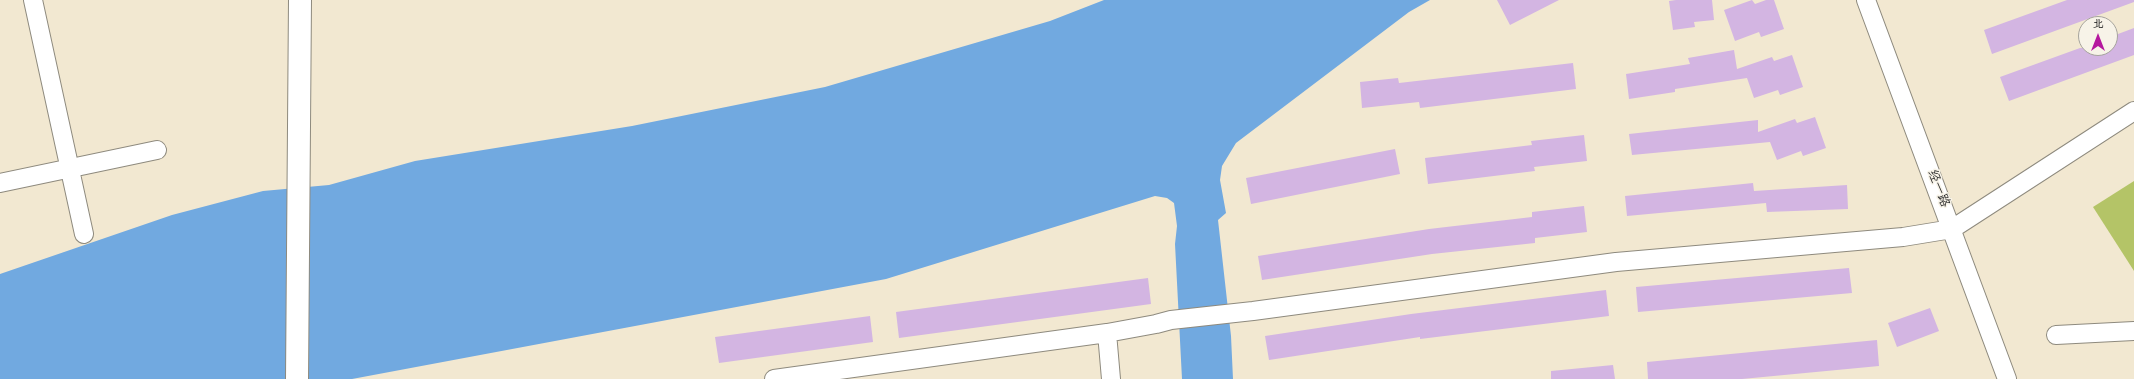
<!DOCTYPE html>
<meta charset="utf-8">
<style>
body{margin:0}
#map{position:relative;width:2134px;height:379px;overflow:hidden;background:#f2e8d1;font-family:Dekko,"LXGW WenKai TC",sans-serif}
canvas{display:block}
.north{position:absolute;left:2078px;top:16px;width:40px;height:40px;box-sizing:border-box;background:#f7f3e8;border:1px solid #a5a39c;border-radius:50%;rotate:0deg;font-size:11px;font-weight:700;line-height:16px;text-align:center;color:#2b2b2b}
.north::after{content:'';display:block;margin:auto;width:14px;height:18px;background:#b5179e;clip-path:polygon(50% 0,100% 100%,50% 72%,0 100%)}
</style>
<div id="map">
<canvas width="2134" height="379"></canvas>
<div class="north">北</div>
</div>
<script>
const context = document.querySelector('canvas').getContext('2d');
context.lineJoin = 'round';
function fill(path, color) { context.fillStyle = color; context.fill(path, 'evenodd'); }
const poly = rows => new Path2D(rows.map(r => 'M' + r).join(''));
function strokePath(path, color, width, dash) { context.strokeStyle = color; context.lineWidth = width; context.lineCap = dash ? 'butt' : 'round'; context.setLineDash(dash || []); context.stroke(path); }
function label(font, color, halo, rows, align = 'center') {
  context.font = font + ' Dekko,"LXGW WenKai TC",sans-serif'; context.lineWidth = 3; context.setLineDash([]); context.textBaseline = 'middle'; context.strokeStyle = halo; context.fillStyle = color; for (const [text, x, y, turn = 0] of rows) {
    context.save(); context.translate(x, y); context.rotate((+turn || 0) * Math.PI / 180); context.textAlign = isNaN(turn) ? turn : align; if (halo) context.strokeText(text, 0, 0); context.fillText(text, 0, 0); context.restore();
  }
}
const green = poly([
 [2134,181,2134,271,2093,207]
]);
const water = poly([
 [1104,0,1430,0,1409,12,1236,143,1222,166,1220,180,1226,213,1218,220,1231,336,1233,379,1182,379,1175,244,1177,226,1174,203,1167,198,1155,196,886,279,352,379,0,379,0,274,172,215,263,191,329,185,415,161,632,126,825,87,1050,21]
]);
const building = poly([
 [1497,0,1559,0,1510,25],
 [1676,0,1712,0,1714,20,1694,22,1695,27,1673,30,1669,1],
 [1752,0,1755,4,1766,0,1774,0,1784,29,1761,37,1759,32,1735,41,1724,10],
 [2067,0,2134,0,2134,2,1992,54,1984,30],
 [2134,28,2134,55,2009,101,2000,77,2080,48,2110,48,2110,37],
 [1734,50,1737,69,1772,57,1774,61,1792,55,1803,87,1780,95,1778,90,1754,98,1747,78,1675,89,1675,92,1629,99,1626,74,1690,64,1688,58],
 [1573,63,1576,89,1420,108,1419,102,1362,108,1360,82,1398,78,1399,83],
 [1815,117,1826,148,1803,156,1801,151,1777,160,1770,142,1632,155,1629,134,1758,120,1758,132,1795,119,1797,123],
 [1584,135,1587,161,1534,167,1535,171,1428,184,1425,158,1532,145,1531,141],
 [1395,149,1400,174,1251,204,1246,178],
 [1753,183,1754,191,1847,185,1848,209,1767,212,1766,203,1627,216,1625,196],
 [1584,206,1587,232,1535,238,1535,243,1432,254,1262,280,1258,256,1429,229,1532,217,1532,212],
 [1849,268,1852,293,1638,312,1636,287],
 [1148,278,1151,304,899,338,896,312],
 [1606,290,1609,316,1420,339,1420,337,1269,360,1265,336,1411,314],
 [1930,308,1939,331,1897,347,1888,323],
 [870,316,873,342,719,363,715,337],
 [1877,340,1879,366,1742,379,1648,379,1647,362],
 [1613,365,1615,379,1551,379,1551,371]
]);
const minor = poly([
 [33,0,84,234],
 [1866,0,2007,379],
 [0,183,157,150],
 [1107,333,1111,379],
 [2056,335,2134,331],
 [774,379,1107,333,1156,324,1171,320,1253,311,1616,262,1903,237,1952,229,2134,111]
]);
const major = poly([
 [297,379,300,0]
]);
const streetNames = [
 ["经一路",1937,189,69]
];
fill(green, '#b4c467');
fill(water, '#71a9e0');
fill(building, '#d3b5e2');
strokePath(minor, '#8e8a7e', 20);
strokePath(major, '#8e8a7e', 24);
strokePath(minor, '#fff', 18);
strokePath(major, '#fff', 22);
label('13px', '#2b2b2b', '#f7f3e8', streetNames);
</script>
